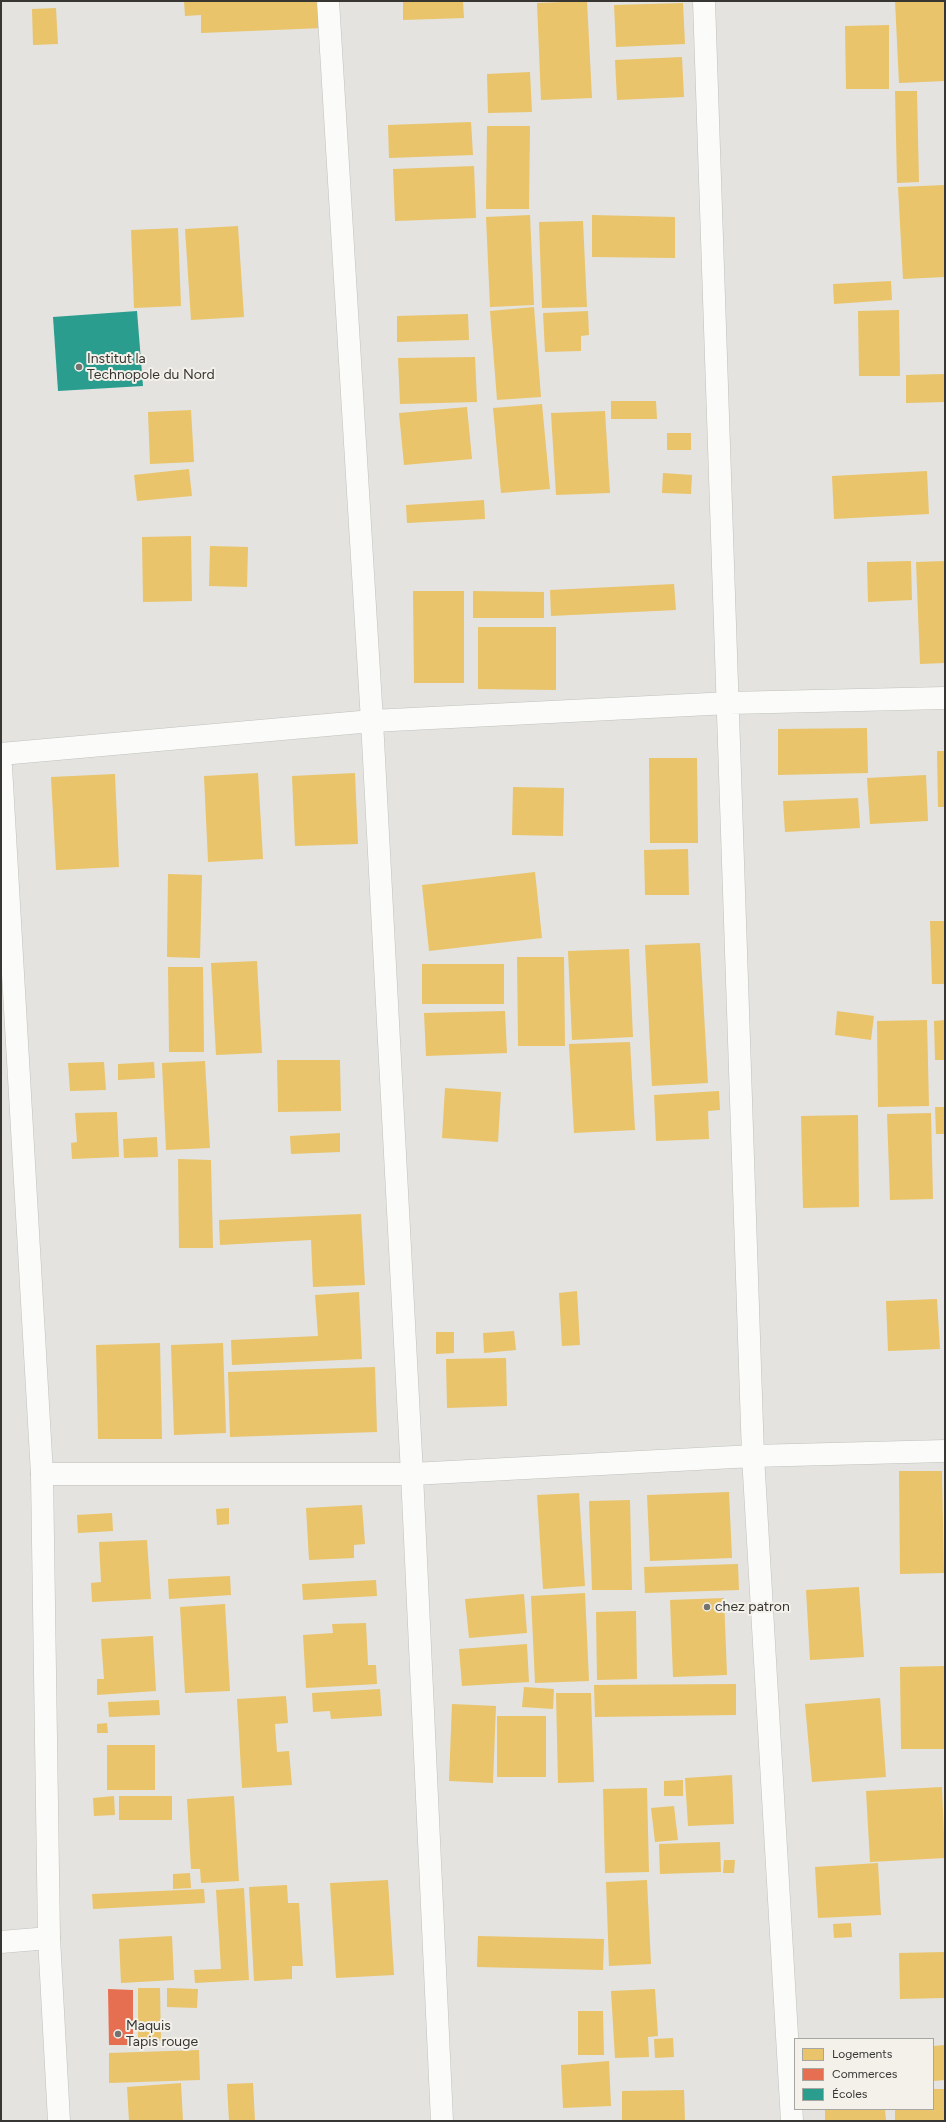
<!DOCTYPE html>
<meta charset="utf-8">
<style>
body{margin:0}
#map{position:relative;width:946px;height:2122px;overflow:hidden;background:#e4e3df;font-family:Figtree,sans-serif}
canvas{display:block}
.frame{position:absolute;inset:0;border:2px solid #373633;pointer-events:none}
.legend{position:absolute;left:794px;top:2038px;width:140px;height:72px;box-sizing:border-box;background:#f3f1ea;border:1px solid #a8a6a1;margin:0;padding:5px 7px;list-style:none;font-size:12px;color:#373633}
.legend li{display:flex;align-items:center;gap:8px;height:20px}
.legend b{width:20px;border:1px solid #a8a6a1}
</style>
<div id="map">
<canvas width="946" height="2122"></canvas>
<div class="frame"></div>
<ul class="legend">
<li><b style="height:11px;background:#e9c46a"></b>Logements</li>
<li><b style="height:11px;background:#e76f51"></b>Commerces</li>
<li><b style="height:11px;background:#2a9d8f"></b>Écoles</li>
</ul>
</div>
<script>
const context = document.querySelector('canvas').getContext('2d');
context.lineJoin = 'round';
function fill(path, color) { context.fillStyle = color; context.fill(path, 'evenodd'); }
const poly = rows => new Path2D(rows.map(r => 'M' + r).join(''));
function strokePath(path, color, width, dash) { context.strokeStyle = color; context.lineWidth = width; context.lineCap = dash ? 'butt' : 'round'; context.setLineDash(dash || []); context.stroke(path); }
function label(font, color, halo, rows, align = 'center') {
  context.font = font + ' Figtree,sans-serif'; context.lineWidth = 4; context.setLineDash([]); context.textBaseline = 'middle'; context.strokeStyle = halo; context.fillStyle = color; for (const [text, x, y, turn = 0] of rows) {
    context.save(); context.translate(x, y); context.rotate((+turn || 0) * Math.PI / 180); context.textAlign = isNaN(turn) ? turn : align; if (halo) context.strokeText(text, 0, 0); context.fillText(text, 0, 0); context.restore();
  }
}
const homes = poly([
 [184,1,321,1,323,28,201,33,201,15,185,16],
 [403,1,463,1,464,18,403,20],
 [587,1,592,98,541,100,537,3],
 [895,1,945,1,945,81,899,83],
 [683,3,685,44,616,47,614,5],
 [56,8,58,44,33,45,32,9],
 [889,25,889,89,846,89,845,26],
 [682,57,684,97,617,100,615,60],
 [530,72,532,112,488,113,487,74],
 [895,91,917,91,919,182,897,183],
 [471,122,473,155,389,158,388,125],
 [487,126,530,126,529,209,486,209],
 [474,166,476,218,395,221,393,169],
 [945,185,945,277,903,279,898,187],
 [530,215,534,305,490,307,486,217],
 [592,215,675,217,675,258,592,257],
 [583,221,587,307,542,308,539,222],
 [238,226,244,317,191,320,185,229],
 [178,228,181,306,134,308,131,230],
 [891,281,892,300,834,304,833,284],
 [534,307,541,397,497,400,490,311],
 [899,310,900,376,859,376,858,311],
 [588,311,589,335,581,336,581,351,545,352,543,313],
 [468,314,469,340,397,342,397,316],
 [475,357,477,402,400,404,398,358],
 [945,374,945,402,906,403,906,375],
 [611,401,656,401,657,419,611,419],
 [542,404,550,489,501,493,493,408],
 [467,407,472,459,404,465,399,413],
 [191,410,194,462,150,464,148,412],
 [605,411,610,493,556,495,551,413],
 [667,433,691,433,691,450,667,450],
 [189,469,192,496,137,501,134,475],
 [927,471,929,514,834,519,832,476],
 [663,473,692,475,691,494,662,493],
 [484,500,485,519,407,523,406,505],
 [191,536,192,601,143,602,142,537],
 [210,546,248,547,247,587,209,586],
 [911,561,912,600,868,602,867,562],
 [945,561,945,663,920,664,916,562],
 [674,584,676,610,551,616,550,590],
 [413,591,464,591,464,683,414,683],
 [473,591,544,592,544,618,473,618],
 [478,627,556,627,556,690,478,689],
 [867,728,868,773,778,775,778,729],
 [937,751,945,751,945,807,938,807],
 [649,758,697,758,698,843,650,843],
 [258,773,263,859,208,862,204,776],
 [355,773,358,844,295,846,292,776],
 [115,774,119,867,56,870,51,777],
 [926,775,928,821,870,824,867,778],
 [513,787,564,788,563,836,512,835],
 [858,798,860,828,785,832,783,801],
 [688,849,689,895,645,895,644,850],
 [535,872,542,938,429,951,422,885],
 [168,874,202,875,200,958,167,957],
 [930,921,945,921,945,984,932,984],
 [700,943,708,1083,652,1086,645,945],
 [629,949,633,1037,572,1040,568,951],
 [517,957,564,957,565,1046,518,1046],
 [257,961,262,1053,216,1055,211,963],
 [422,964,504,964,504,1004,422,1004],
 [168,967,203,967,204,1052,169,1052],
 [505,1011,507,1053,426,1056,424,1013],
 [837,1011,874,1016,871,1040,835,1035],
 [927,1020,929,1106,878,1107,877,1021],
 [945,1020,945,1060,935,1060,934,1021],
 [630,1042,635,1130,574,1133,569,1044],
 [277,1060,340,1060,341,1111,278,1112],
 [205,1061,210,1148,166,1150,162,1063],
 [104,1062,106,1090,70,1091,68,1063],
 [154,1062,155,1078,118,1080,118,1064],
 [445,1088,501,1092,498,1142,442,1138],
 [719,1091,720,1110,708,1111,709,1139,656,1141,654,1095],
 [935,1107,945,1107,945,1134,936,1134],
 [117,1112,119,1157,72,1159,71,1143,77,1142,75,1113],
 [931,1113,933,1199,890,1200,887,1114],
 [858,1115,859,1207,803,1208,801,1116],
 [340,1133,340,1152,291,1154,290,1136],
 [157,1137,158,1157,124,1158,123,1139],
 [178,1159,211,1160,213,1248,179,1248],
 [361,1214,365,1285,313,1287,311,1240,220,1245,219,1220],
 [577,1291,580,1345,562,1346,559,1293],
 [359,1292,362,1359,232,1365,231,1340,318,1336,315,1295],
 [937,1299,940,1349,888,1351,886,1301],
 [514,1331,516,1350,484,1353,483,1333],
 [436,1332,454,1332,454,1353,436,1354],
 [160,1343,162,1439,98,1439,96,1345],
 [223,1343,226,1433,174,1435,171,1345],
 [506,1358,507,1406,447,1408,446,1359],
 [375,1367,377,1432,230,1437,228,1372],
 [899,1471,942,1471,944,1573,900,1574],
 [729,1492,732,1558,650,1561,647,1495],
 [579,1493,585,1586,543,1589,537,1495],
 [630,1500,632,1590,592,1590,589,1501],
 [362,1505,365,1544,354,1545,354,1558,309,1560,306,1508],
 [229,1508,229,1524,217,1525,216,1509],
 [112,1513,113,1531,78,1533,77,1515],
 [147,1540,151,1599,92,1602,91,1583,101,1582,99,1542],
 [738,1564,739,1590,645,1593,644,1567],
 [230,1576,231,1595,169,1599,168,1579],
 [376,1580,377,1596,303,1600,302,1584],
 [859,1587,864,1657,810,1660,806,1590],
 [585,1593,589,1681,535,1683,531,1596],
 [524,1594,527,1633,469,1638,465,1599],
 [724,1598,727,1675,673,1677,670,1600],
 [225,1604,230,1691,185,1693,180,1607],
 [636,1611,637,1679,597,1680,596,1612],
 [366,1623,368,1665,376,1665,377,1684,306,1688,303,1635,333,1633,332,1624],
 [153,1636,156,1691,97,1695,97,1679,104,1679,101,1639],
 [527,1644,529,1682,462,1686,459,1649],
 [945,1666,945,1749,901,1749,900,1667],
 [736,1684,736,1715,595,1717,594,1685],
 [524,1687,554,1689,553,1709,522,1707],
 [380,1689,382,1716,331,1719,330,1711,313,1712,312,1693],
 [556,1693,591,1693,594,1782,558,1783],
 [286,1696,288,1723,275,1724,277,1752,289,1751,292,1785,242,1788,237,1699],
 [880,1698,886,1777,812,1782,805,1704],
 [159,1700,160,1715,109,1717,108,1702],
 [452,1704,496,1706,493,1783,449,1781],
 [497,1716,546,1716,546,1777,497,1777],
 [107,1723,108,1733,97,1733,97,1724],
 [107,1745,155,1745,155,1790,107,1790],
 [732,1775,734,1824,688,1826,685,1778],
 [683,1780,683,1796,664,1796,664,1781],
 [942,1787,945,1858,870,1862,866,1791],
 [647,1788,649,1872,605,1873,603,1789],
 [114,1796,115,1815,94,1816,93,1798],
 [119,1796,172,1796,172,1820,119,1820],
 [234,1796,239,1881,201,1883,200,1869,191,1869,187,1799],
 [674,1806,678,1840,655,1842,651,1808],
 [720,1842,721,1872,660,1874,659,1844],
 [724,1860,735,1860,734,1873,723,1873],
 [878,1863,881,1915,818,1918,815,1867],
 [190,1873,191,1888,173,1889,173,1874],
 [388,1880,394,1975,336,1978,330,1883],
 [647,1880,651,1964,609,1966,606,1882],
 [287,1885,288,1903,299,1903,303,1966,292,1966,292,1979,254,1981,249,1887],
 [244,1888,249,1980,195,1983,194,1970,221,1969,216,1890],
 [204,1889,205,1903,93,1909,92,1894],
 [851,1923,852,1937,834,1938,833,1924],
 [172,1936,174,1980,121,1983,119,1939],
 [478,1936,604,1939,603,1970,477,1967],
 [945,1952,945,1998,900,1999,899,1953],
 [138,1988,160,1988,161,2041,138,2041],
 [167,1988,198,1989,197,2008,167,2007],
 [655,1989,658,2036,648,2037,649,2057,615,2058,611,1991],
 [578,2011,603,2011,604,2055,578,2055],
 [673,2038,674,2057,655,2058,654,2039],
 [945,2045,945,2080,933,2081,933,2046],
 [199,2050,200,2080,109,2083,109,2053],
 [609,2061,611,2106,563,2108,561,2065],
 [181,2083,183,2121,129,2121,127,2087],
 [253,2083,255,2121,229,2121,227,2084],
 [933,2089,945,2089,945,2121,895,2121,895,2109,933,2109],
 [684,2090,685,2121,622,2121,622,2091],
 [825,2109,885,2109,886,2121,825,2121]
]);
const shops = poly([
 [108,1989,133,1990,133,2045,109,2045]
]);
const schools = poly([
 [137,311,143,386,58,391,53,317]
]);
const minor = poly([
 [328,1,372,721,412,1474,442,2121],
 [704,1,753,1456,792,2121],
 [1,754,372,721,729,703,945,698],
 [42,1474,412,1474,753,1456,945,1451],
 [1,1942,49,1938]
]);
const tertiary = poly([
 [1,767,42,1474,49,1938,59,2121]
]);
const markers = [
 [79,367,4,"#74736f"],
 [707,1607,4,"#74736f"],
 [118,2034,4,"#74736f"]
];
const poiNames = [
 ["Institut la",87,359],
 ["Technopole du Nord",87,375],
 ["chez patron",715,1607],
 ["Maquis",126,2026],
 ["Tapis rouge",126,2042]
];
fill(homes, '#e9c46a');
fill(shops, '#e76f51');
fill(schools, '#2a9d8f');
strokePath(minor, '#c0c0bd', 23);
strokePath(tertiary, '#c0c0bd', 23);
strokePath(minor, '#fbfbfa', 22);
strokePath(tertiary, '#fbfbfa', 22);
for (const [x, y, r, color] of markers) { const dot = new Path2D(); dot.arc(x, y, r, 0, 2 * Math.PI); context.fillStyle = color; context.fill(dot); strokePath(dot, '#f3f1ea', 1.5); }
label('14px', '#373633', '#f3f1ea', poiNames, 'left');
</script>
